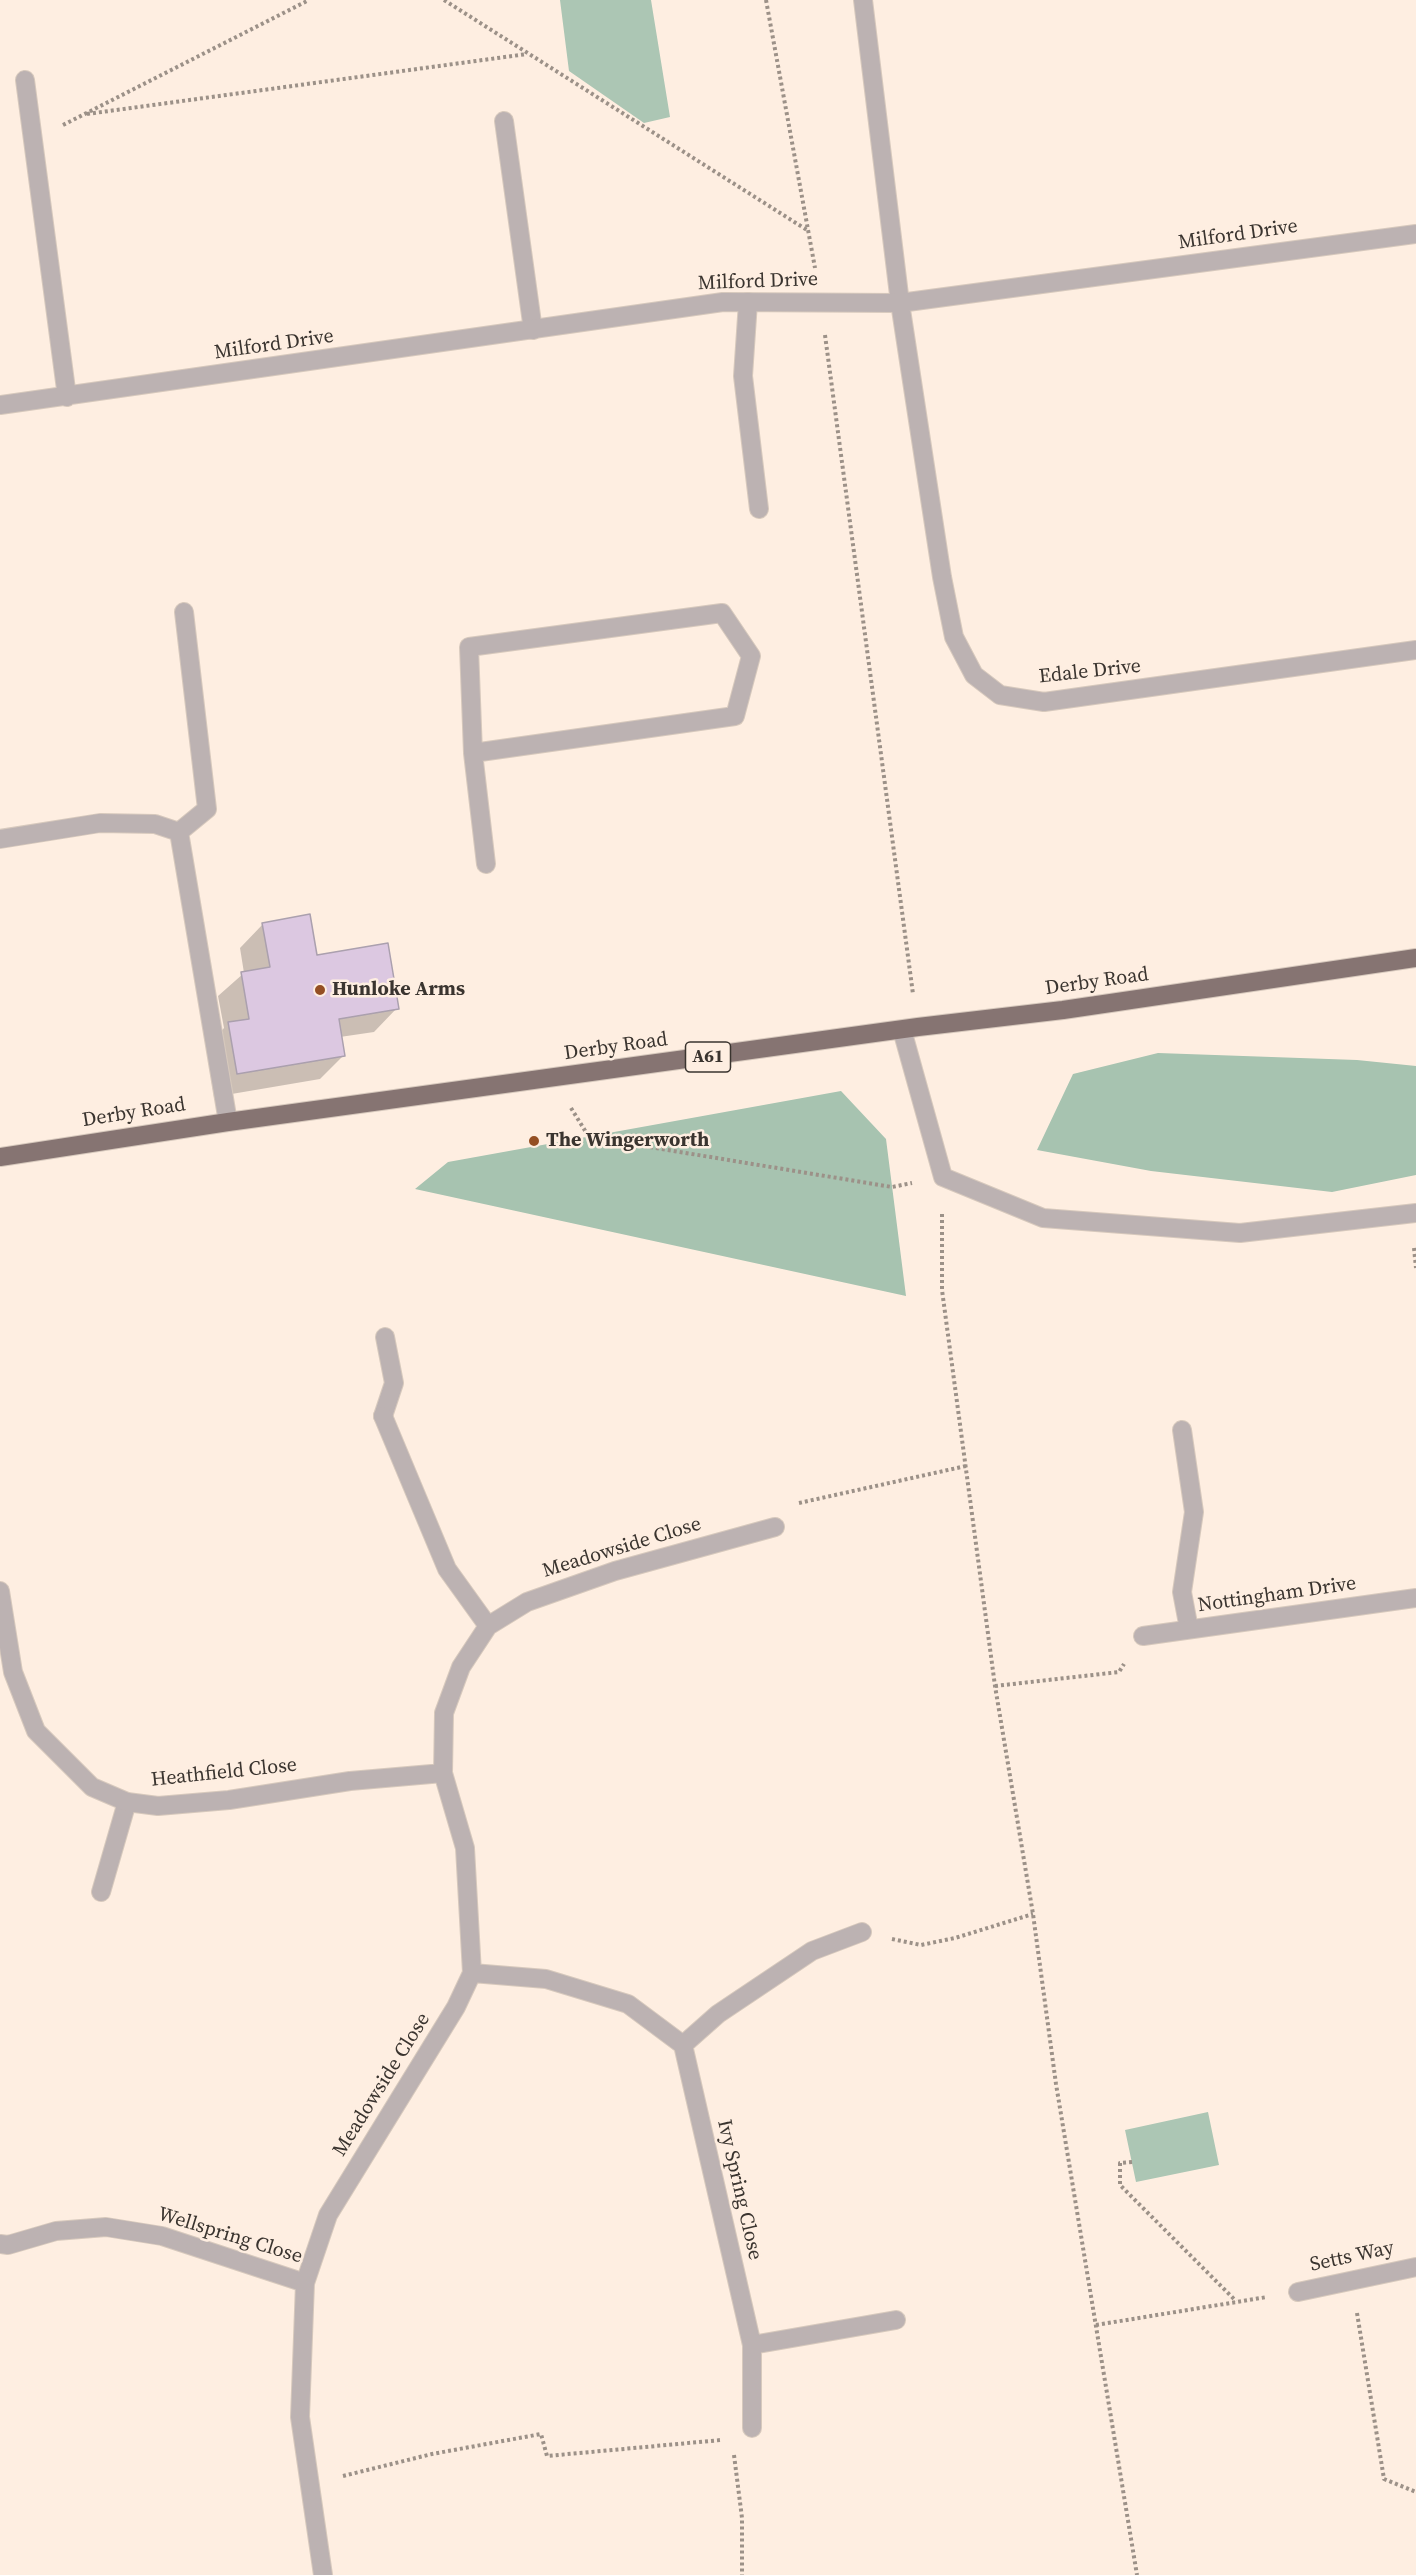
<!DOCTYPE html>
<style>
body{margin:0}
canvas{display:block;background:#feeee1}
</style>
<canvas width="1416" height="2575"></canvas>
<script>
const context = document.querySelector('canvas').getContext('2d');
context.lineJoin = 'round';
function fill(path, color) { context.fillStyle = color; context.fill(path, 'evenodd'); }
const poly = rows => new Path2D(rows.map(r => 'M' + r).join(''));
function strokePath(path, color, width, dash) { context.strokeStyle = color; context.lineWidth = width; context.lineCap = dash ? 'butt' : 'round'; context.setLineDash(dash || []); context.stroke(path); }
function label(font, color, halo, rows, align = 'center') {
  context.font = font + ' "Source Serif 4",serif'; context.lineWidth = 5; context.setLineDash([]); context.textBaseline = 'middle'; context.strokeStyle = halo; context.fillStyle = color; for (const [text, x, y, turn = 0] of rows) {
    context.save(); context.translate(x, y); context.rotate((+turn || 0) * Math.PI / 180); context.textAlign = isNaN(turn) ? turn : align; if (halo) context.strokeText(text, 0, 0); context.fillText(text, 0, 0); context.restore();
  }
}
const green = poly([
 [560,0,651,0,670,117,644,123,569,71],
 [1208,2112,1219,2165,1136,2182,1125,2130]
]);
const forest = poly([
 [1158,1053,1357,1060,1416,1066,1416,1175,1332,1192,1151,1171,1037,1150,1073,1074],
 [841,1091,886,1139,906,1296,415,1189,448,1162]
]);
const shadow = poly([
 [263,924,397,1008,374,1032,340,1037,343,1056,320,1079,214,1097,206,1047,224,1028,218,996,244,973,240,948]
]);
const building = poly([
 [310,914,317,955,388,943,399,1009,339,1019,345,1056,237,1074,228,1022,249,1019,241,972,270,967,262,923,310,914]
]);
const path = poly([
 [444,0,807,230],
 [766,0,815,268],
 [87,114,527,54],
 [63,125,309,0],
 [825,335,913,994],
 [571,1108,589,1137,892,1187,912,1183],
 [942,1214,942,1290,995,1686,1033,1914,1056,2084,1137,2575],
 [1414,1248,1416,1268],
 [799,1503,966,1466],
 [995,1686,1119,1672,1124,1664],
 [892,1939,921,1945,955,1938,1033,1914],
 [1132,2162,1120,2163,1120,2185,1236,2301],
 [1357,2313,1384,2479,1416,2492],
 [1096,2325,1267,2297],
 [734,2455,742,2518,742,2575],
 [343,2476,432,2454,541,2434,547,2456,721,2440]
]);
const service = poly([
 [863,0,900,303],
 [504,121,533,330],
 [748,302,743,376,759,509],
 [473,753,735,716,751,656,722,613,469,647,473,753,486,864],
 [179,832,228,1122],
 [179,832,207,809,184,612],
 [0,839,100,823,155,824,179,832],
 [902,1030,943,1177,1043,1218,1240,1233,1416,1213],
 [383,1416,394,1383,385,1337],
 [1182,1430,1194,1512,1182,1592,1189,1629],
 [101,1892,127,1802]
]);
const minor = poly([
 [25,80,67,397],
 [900,303,942,577,954,637,974,675,1000,695,1044,702,1416,650],
 [0,405,723,302,900,303,1416,234],
 [383,1416,447,1569,488,1626],
 [0,1591,13,1672,36,1731,92,1787,127,1802,158,1806,229,1800,350,1781,443,1773],
 [1143,1636,1416,1598],
 [862,1932,812,1951,718,2014,683,2045,752,2345,896,2320],
 [472,1973,546,1979,628,2004,683,2045],
 [0,2244,8,2245,56,2231,106,2227,162,2236,305,2283],
 [1298,2292,1416,2267],
 [752,2345,752,2428],
 [323,2575,300,2417,305,2283,328,2215,456,2007,472,1973,465,1848,443,1773,444,1713,461,1667,488,1626,527,1602,615,1571,775,1527]
]);
const trunk = poly([
 [0,1157,228,1122,918,1027,1063,1010,1416,958]
]);
const markers = [
 [320,990,6,"#944f23"],
 [534,1141,6,"#944f23"]
];
const shields = [
 [708,1057,45]
];
const shieldNames = [
 ["A61",708,1057]
];
const streetNames = [
 ["Milford Drive",1238,235,-8],
 ["Milford Drive",758,282,-2],
 ["Milford Drive",274,345,-8],
 ["Edale Drive",1090,672,-6],
 ["Derby Road",1097,982,-8],
 ["Derby Road",616,1047,-8],
 ["Derby Road",134,1113,-9],
 ["Meadowside Close",622,1548,-17],
 ["Nottingham Drive",1277,1595,-8],
 ["Heathfield Close",224,1773,-6],
 ["Meadowside Close",382,2085,-58],
 ["Ivy Spring Close",739,2190,77],
 ["Wellspring Close",230,2236,17],
 ["Setts Way",1352,2257,-12]
];
const poiNames = [
 ["Hunloke Arms",332,990],
 ["The Wingerworth",546,1141]
];
fill(green, '#acc6b4');
fill(forest, '#a7c3b0');
fill(shadow, '#0003');
fill(building, '#dcc8e1');
strokePath(building, '#aba0ae', 1.5);
strokePath(service, '#d7c9bd', 20);
strokePath(minor, '#d7c9bd', 20);
strokePath(trunk, '#d7c9bd', 20);
strokePath(path, '#9c9188', 4, [3, 3]);
strokePath(service, '#bcb2b2', 18);
strokePath(minor, '#bcb2b2', 18);
strokePath(trunk, '#867472', 18);
for (const [x, y, r, color] of markers) { const dot = new Path2D(); dot.arc(x, y, r, 0, 2 * Math.PI); context.fillStyle = color; context.fill(dot); strokePath(dot, '#feeee1', 2); }
for (const [x, y, w] of shields) { const box = new Path2D(); box.roundRect(x - w / 2, y - 15, w, 30, 4.5); context.fillStyle = '#feeee1'; context.fill(box); strokePath(box, '#3a342f', 1.5); }
label('bold 18px', '#3a342f', null, shieldNames);
label('20px', '#3a342f', '#feeee1', streetNames);
label('bold 20px', '#3a342f', '#feeee1', poiNames, 'left');
</script>
